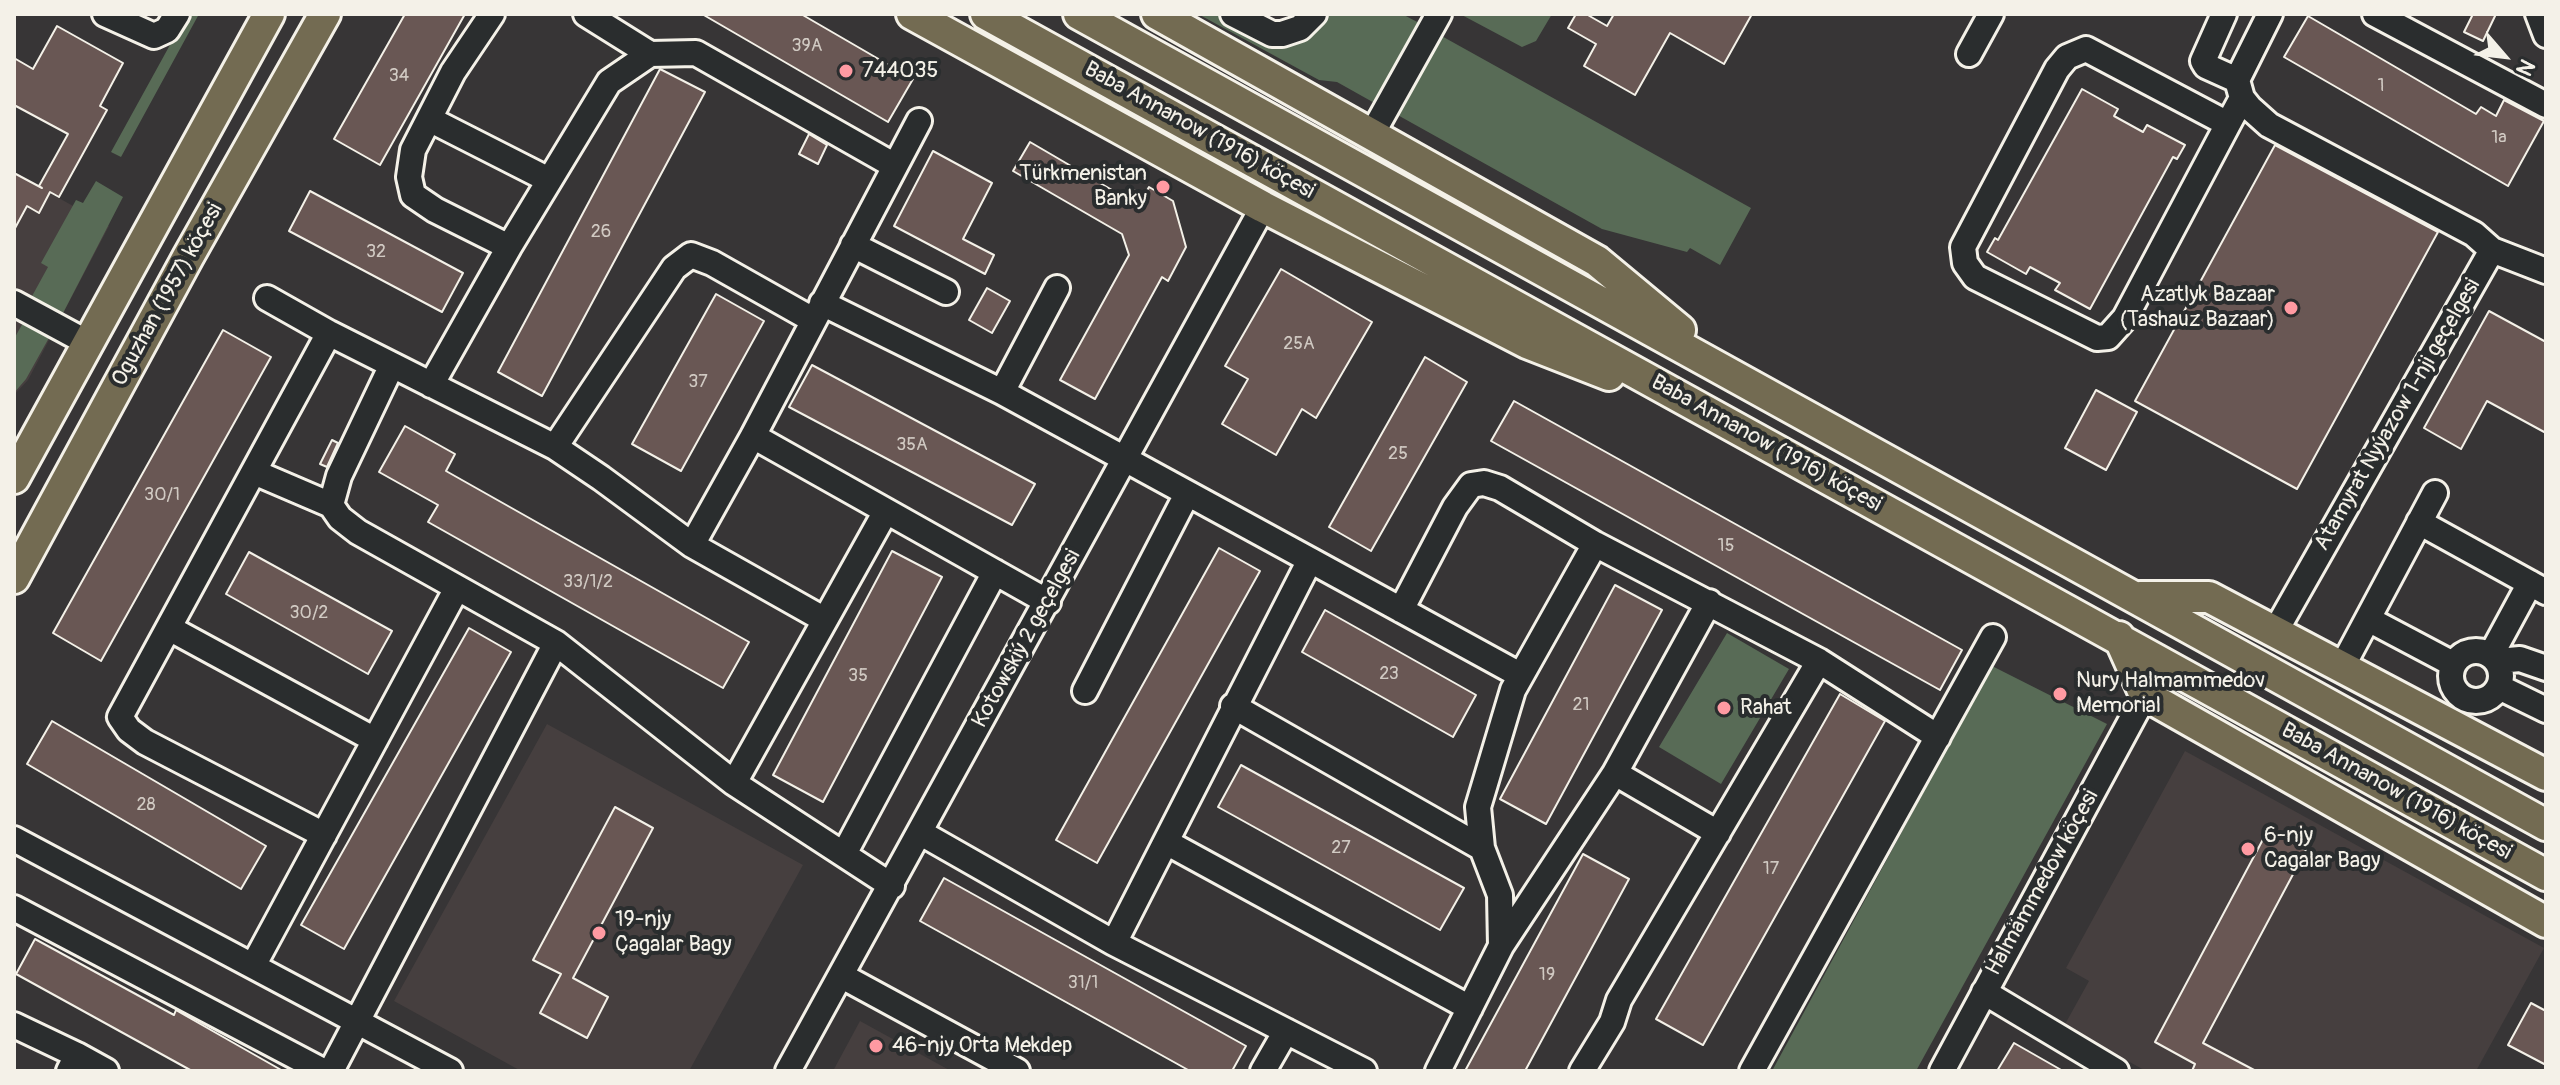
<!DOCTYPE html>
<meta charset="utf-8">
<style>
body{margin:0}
#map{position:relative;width:2560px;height:1085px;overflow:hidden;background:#373536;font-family:Pangolin,sans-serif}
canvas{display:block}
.frame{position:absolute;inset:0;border:16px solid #f4f1e8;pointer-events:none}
.north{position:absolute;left:2464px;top:16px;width:80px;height:80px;-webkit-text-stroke:6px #2a2d2e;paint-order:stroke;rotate:118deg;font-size:22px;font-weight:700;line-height:32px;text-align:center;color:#f4f1e8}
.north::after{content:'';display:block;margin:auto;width:28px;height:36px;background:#f4f1e8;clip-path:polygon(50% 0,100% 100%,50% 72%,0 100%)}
</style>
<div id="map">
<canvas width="2560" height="1085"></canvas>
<div class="frame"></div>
<div class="north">N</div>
</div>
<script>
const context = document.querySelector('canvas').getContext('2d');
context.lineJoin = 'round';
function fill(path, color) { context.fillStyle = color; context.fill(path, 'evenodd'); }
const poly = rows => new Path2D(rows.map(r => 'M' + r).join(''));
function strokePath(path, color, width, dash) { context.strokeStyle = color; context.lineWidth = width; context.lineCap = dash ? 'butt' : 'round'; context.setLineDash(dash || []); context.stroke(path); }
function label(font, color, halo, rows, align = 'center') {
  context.font = font + ' Pangolin,sans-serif'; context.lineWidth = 8; context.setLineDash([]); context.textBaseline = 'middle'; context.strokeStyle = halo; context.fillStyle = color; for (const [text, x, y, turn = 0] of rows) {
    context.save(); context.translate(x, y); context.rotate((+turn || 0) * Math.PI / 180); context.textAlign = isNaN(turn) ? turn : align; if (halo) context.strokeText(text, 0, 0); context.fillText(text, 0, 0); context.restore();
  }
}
const built = poly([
 [14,173,109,226,28,380,14,395],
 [547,724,803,865,689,1071,521,1071,394,1001],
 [2185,751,2544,948,2476,1071,2146,1071,2064,1026,2089,981,2066,968],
 [860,1021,951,1071,833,1071]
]);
const green = poly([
 [187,14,199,14,121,157,111,152],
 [1198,14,1219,14,1265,39,1314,29,1327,14,1402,14,1423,25,1378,105,1337,82,1319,80],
 [1460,14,1552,14,1536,41,1522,47],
 [1438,34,1751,208,1720,265,1690,248,1687,252,1602,229,1394,113],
 [96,181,123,197,62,315,31,298,48,267,41,263,76,200,83,203],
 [24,321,50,336,26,379,14,393,14,339],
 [1727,633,1789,669,1721,784,1659,747],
 [1992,666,2107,724,1916,1071,1772,1071]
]);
const building = poly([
 [405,14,465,14,380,165,334,139,405,14],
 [702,14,801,14,913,79,888,122,702,14],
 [1576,14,1586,14,1607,26,1614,14,1752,14,1724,64,1670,33,1635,95,1584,66,1596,44,1568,28,1576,14],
 [2473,14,2496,14,2483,41,2464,32,2473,14],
 [2308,16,2476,114,2481,107,2496,116,2504,100,2544,121,2508,186,2284,57,2308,16],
 [57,26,123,63,100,106,107,110,59,197,50,192,39,213,27,206,14,230,14,173,42,188,39,186,68,134,14,105,14,58,33,69,57,26],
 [660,69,705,92,542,396,498,372,660,69],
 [2082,89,2118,109,2114,116,2143,132,2147,125,2185,145,2177,159,2173,157,2090,309,2055,290,2060,283,2030,267,2026,274,1987,252,1995,238,1998,240,2082,89],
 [809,134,827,145,818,164,799,154,809,134],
 [1030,142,1124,197,1129,187,1144,196,1149,187,1173,201,1186,247,1168,281,1162,277,1095,399,1060,380,1129,255,1122,234,1013,171,1030,142],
 [2275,145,2438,232,2297,489,2135,401,2275,145],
 [933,151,992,183,963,239,994,255,985,274,894,226,933,151],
 [310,191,463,273,442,312,289,231,310,191],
 [1281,269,1372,322,1316,418,1302,409,1276,455,1222,424,1248,379,1225,366,1281,269],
 [987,288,1010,301,992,333,969,320,987,288],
 [716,294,764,321,681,471,632,444,716,294],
 [2489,311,2546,342,2546,433,2487,401,2461,449,2424,428,2489,311],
 [223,330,271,357,101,661,53,633,223,330],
 [1425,357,1467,382,1371,551,1329,527,1425,357],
 [812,365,1035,484,1012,525,789,407,812,365],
 [2096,390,2137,412,2106,470,2065,448,2096,390],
 [1514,401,1962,650,1940,690,1491,441,1514,401],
 [405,426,455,454,446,471,749,642,723,688,428,522,438,505,379,472,405,426],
 [332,440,338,443,327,467,320,464,332,440],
 [1219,548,1260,571,1097,863,1056,840,1219,548],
 [892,551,942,577,823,802,773,775,892,551],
 [249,552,392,631,368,674,226,594,249,552],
 [1615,585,1662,610,1546,824,1500,799,1615,585],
 [1325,610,1476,695,1453,737,1302,652,1325,610],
 [469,628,511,652,344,949,301,925,469,628],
 [1840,694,1885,721,1703,1045,1656,1019,1840,694],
 [52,721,266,846,241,889,27,764,52,721],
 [1241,765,1464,888,1440,930,1218,807,1241,765],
 [615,807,653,828,573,978,608,997,587,1038,540,1013,561,974,533,960,615,807],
 [2268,830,2306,850,2203,1043,2256,1071,2192,1071,2195,1064,2155,1042,2268,830],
 [1583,854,1629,879,1525,1071,1465,1071,1583,854],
 [944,878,1246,1046,1232,1071,1190,1071,920,921,944,878],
 [35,939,174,1015,176,1010,181,1013,283,1071,192,1071,16,974,35,939],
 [2531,1003,2546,1011,2546,1065,2508,1045,2531,1003],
 [2014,1043,2063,1071,1997,1071,2014,1043]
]);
const minor = poly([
 [105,14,154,36,167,30,177,14],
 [492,14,453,72,413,150,409,177,413,195,435,210,509,247],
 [586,14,650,54],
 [1233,14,1272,34,1282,34,1300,28,1314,14],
 [2224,14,2203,61,2206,66,2237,80],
 [2270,14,2237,80,2242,98,2250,108,2269,125,2474,234,2492,250],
 [2375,14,2546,105],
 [2538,14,2546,35],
 [1969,54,1991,14],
 [429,119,549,180],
 [2228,124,2086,49,2067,57,2057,69,1963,247,1965,263,1975,277,2097,338,2108,337,2125,318,2228,124,2242,98],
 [1372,134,1439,14],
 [853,245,946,292],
 [267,298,329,333,555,447,601,478,692,545,825,620],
 [14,303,88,343],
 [822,303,1002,392,1310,560],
 [392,365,339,476,331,505,340,518,358,532,556,643,734,783],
 [431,385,509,247,609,82,650,54,696,53,895,166],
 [1002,392,1057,288],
 [753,436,1048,602],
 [555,447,674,268,691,255,712,263,813,320],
 [254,472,331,505],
 [886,511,734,783,892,886],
 [2419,522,2546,592],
 [692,545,753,436,919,121],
 [1401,610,1455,507,1471,485,1484,483,1500,488,1595,544,1819,661,1938,737],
 [2368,619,2453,664],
 [169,628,375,740],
 [2275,632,2492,250,2546,271],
 '2451 676a25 25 0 1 1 50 0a25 25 0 1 1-50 0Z',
 [2491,655,2530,583],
 [2498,661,2520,659,2546,668],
 [2342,667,2435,493],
 [2499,687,2546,710],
 [1085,691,1187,494],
 [1233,706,1482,848],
 [1615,773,1709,602],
 [921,833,1114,943,1310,560,1520,675],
 [324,835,145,742,129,730,120,717,329,333],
 [14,839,450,1071],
 [1166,842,1470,1008],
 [844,854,995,572],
 [14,908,323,1071],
 [1114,943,1364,1071],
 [1501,946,1615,773,1718,833],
 [253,966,457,588],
 [842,976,1017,1071],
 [1984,992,2116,1071],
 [14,1025,77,1055],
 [69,1071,77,1055,106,1071],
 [331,1071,556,643],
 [788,1071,1263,207],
 [1263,1071,1286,1031],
 [1438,1071,1501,946,1500,895,1482,848,1478,807,1513,690,1595,544],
 [1582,1071,1612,1022,1619,1000,1819,661],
 [1752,1071,1993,637],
 [1942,1071,2145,695]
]);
const major = poly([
 [912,14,1263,207,1527,343,1609,375],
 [986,14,2546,875],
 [1079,14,2546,825],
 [1157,14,1597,261,1680,330],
 [14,478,269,14],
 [14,578,188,257,325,14],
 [2140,597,2209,597,2546,775],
 [2119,637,2145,695,2546,922]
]);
const markers = [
 [846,71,8,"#ff9aa2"],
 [1163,187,8,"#ff9aa2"],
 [2291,308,8,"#ff9aa2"],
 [2060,694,8,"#ff9aa2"],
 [1724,708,8,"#ff9aa2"],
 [2248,849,8,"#ff9aa2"],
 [599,933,8,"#ff9aa2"],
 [876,1046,8,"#ff9aa2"]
];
const numberNames = [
 ["39A",807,46],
 ["34",399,76],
 ["1",2381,86],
 ["1a",2499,138],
 ["26",601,232],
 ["32",376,252],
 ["25A",1299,344],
 ["37",698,382],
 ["35A",912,445],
 ["25",1398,454],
 ["30/1",162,495],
 ["15",1726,546],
 ["33/1/2",588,582],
 ["30/2",309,613],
 ["23",1389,674],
 ["35",858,676],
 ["21",1581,705],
 ["28",146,805],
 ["27",1341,848],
 ["17",1771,869],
 ["19",1547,975],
 ["31/1",1083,983]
];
const poiNames = [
 ["744035",862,71],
 ["Türkmenistan",1147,174,"right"],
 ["Banky",1147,199,"right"],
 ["Azatlyk Bazaar",2275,295,"right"],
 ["(Tashauz Bazaar)",2275,320,"right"],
 ["Nury Halmammedov",2076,681],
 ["Memorial",2076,706],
 ["Rahat",1740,708],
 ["6-njy",2264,836],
 ["Cagalar Bagy",2264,861],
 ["19-njy",615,920],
 ["Çagalar Bagy",615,945],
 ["46-njy Orta Mekdep",892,1046]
];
const streetNames = [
 ["Baba Annanow (1916) köçesi",1199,131,29],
 ["Oguzhan (1957) köçesi",168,295,-61],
 ["Atamyrat Nyýazow 1-nji geçelgesi",2398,415,-60],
 ["Baba Annanow (1916) köçesi",1766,444,29],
 ["Kotowskiý 2 geçelgesi",1027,639,-61],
 ["Baba Annanow (1916) köçesi",2396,792,29],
 ["Halmämmedow köçesi",2043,883,-61]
];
fill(built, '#463f3f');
fill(green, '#586b56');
fill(building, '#695754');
strokePath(building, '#f4f1e8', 2);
strokePath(minor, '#f4f1e8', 30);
strokePath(major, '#f4f1e8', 36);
strokePath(minor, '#2a2d2e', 24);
strokePath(major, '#736b52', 30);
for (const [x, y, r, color] of markers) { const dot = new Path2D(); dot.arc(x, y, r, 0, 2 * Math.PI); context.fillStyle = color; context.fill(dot); strokePath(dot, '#2a2d2e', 3); }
label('18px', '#d1cac3', null, numberNames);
label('22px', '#f4f1e8', '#2a2d2e', poiNames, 'left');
label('22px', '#f4f1e8', '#2a2d2e', streetNames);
</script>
